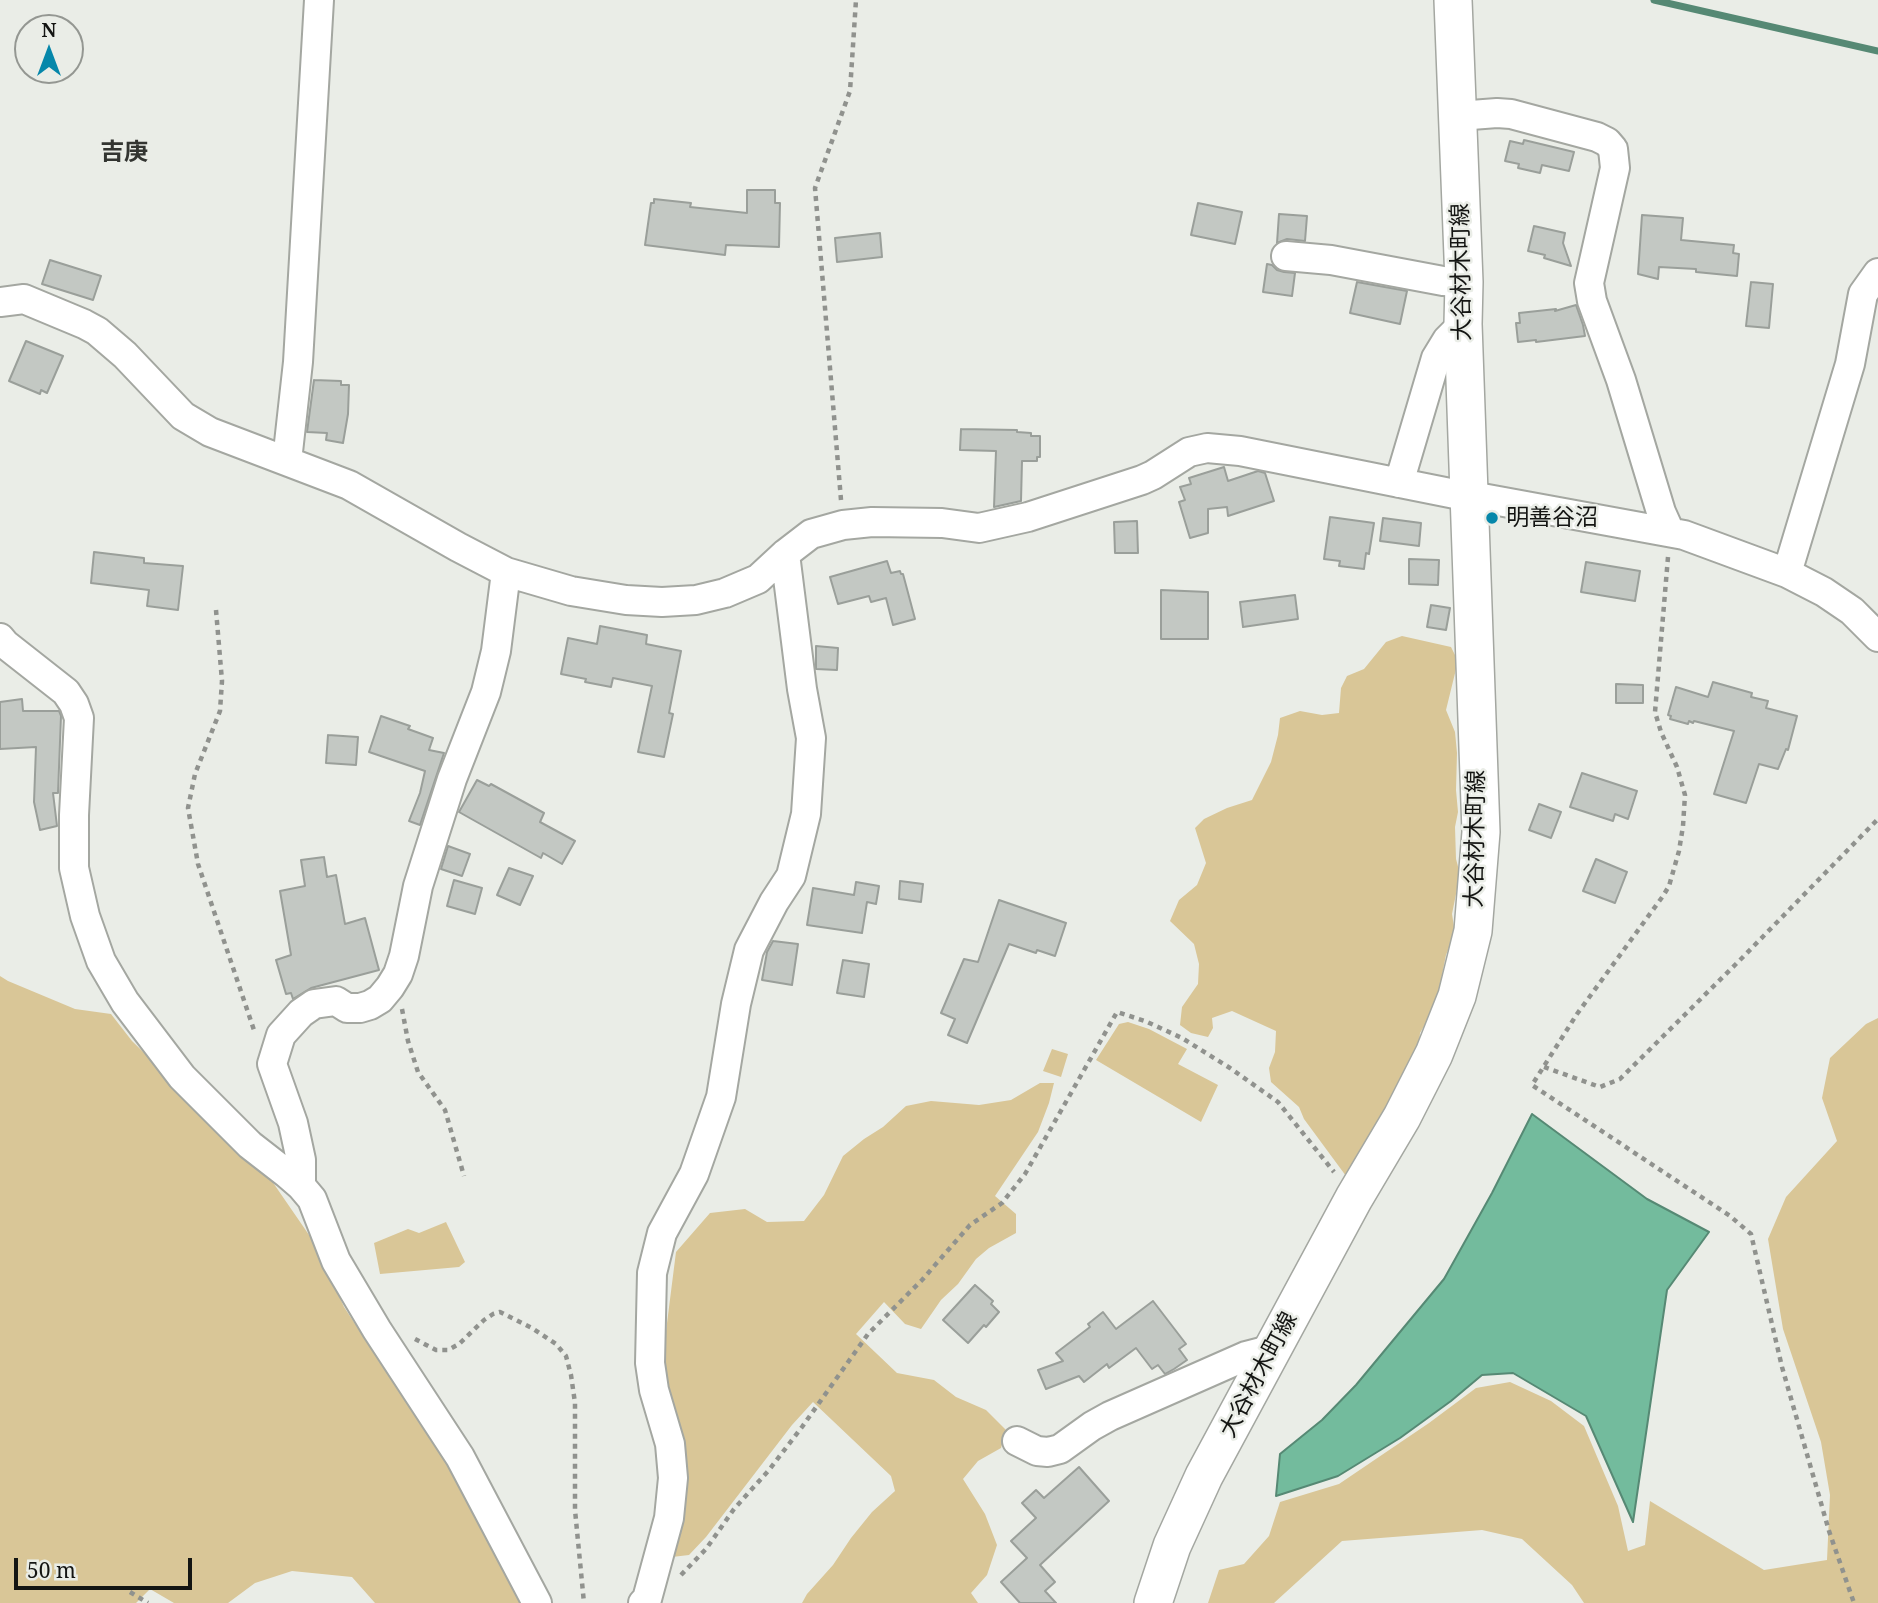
<!DOCTYPE html>
<meta charset="utf-8">
<style>
body{margin:0}
#map{position:relative;width:1878px;height:1603px;overflow:hidden;background:#eaede7;font-family:"Noto Serif",serif}
canvas{display:block}
.north{position:absolute;left:14px;top:14px;width:70px;height:70px;box-sizing:border-box;background:#eaede7;border:2px solid #949792;border-radius:50%;rotate:0deg;font-size:19px;font-weight:700;line-height:28px;text-align:center;color:#141513}
.north::after{content:'';display:block;margin:auto;width:24px;height:32px;background:#0687aa;clip-path:polygon(50% 0,100% 100%,50% 72%,0 100%)}
.scale{position:absolute;left:14px;top:1558px;width:178px;height:32px;box-sizing:border-box;border:4px solid #141513;border-top:0;padding-left:9px;font-size:21px;line-height:24px;white-space:nowrap;color:#141513;-webkit-text-stroke:5px #eaede7;paint-order:stroke}
</style>
<div id="map">
<canvas width="1878" height="1603"></canvas>
<div class="north">N</div>
<div class="scale">50 m</div>
</div>
<script>
const context = document.querySelector('canvas').getContext('2d');
context.lineJoin = 'round';
function fill(path, color) { context.fillStyle = color; context.fill(path, 'evenodd'); }
const poly = rows => new Path2D(rows.map(r => 'M' + r).join(''));
function strokePath(path, color, width, dash) { context.strokeStyle = color; context.lineWidth = width; context.lineCap = dash ? 'butt' : 'round'; context.setLineDash(dash || []); context.stroke(path); }
function label(font, color, halo, rows, align = 'center') {
  context.font = font + ' "Noto Serif","Noto Sans JP",serif'; context.lineWidth = 5; context.setLineDash([]); context.textBaseline = 'middle'; context.strokeStyle = halo; context.fillStyle = color; for (const [text, x, y, turn = 0] of rows) {
    context.save(); context.translate(x, y); context.rotate((+turn || 0) * Math.PI / 180); context.textAlign = isNaN(turn) ? turn : align; if (halo) context.strokeText(text, 0, 0); context.fillText(text, 0, 0); context.restore();
  }
}
const green = poly([
 [1402,636,1451,647,1458,661,1446,710,1455,732,1457,753,1456,790,1458,812,1455,827,1456,859,1460,874,1452,914,1455,933,1446,955,1441,980,1441,997,1420,1033,1418,1057,1391,1111,1374,1127,1346,1176,1304,1119,1299,1107,1271,1082,1269,1068,1275,1052,1276,1031,1232,1011,1212,1018,1213,1028,1208,1037,1191,1033,1180,1025,1182,1007,1198,984,1199,964,1194,944,1170,921,1179,900,1197,885,1206,863,1195,828,1204,819,1227,808,1252,800,1271,762,1278,735,1280,718,1300,711,1322,715,1339,713,1341,688,1347,676,1364,669,1386,642],
 [0,976,8,981,75,1009,111,1014,132,1041,265,1171,318,1248,344,1307,448,1465,469,1501,521,1603,375,1603,352,1577,292,1571,255,1583,228,1603,174,1603,150,1589,136,1603,0,1603],
 [1878,1018,1878,1603,1584,1603,1572,1585,1522,1539,1482,1530,1342,1541,1274,1603,1208,1603,1219,1570,1244,1564,1269,1536,1280,1502,1339,1484,1429,1423,1476,1388,1510,1382,1551,1401,1584,1426,1618,1506,1628,1551,1645,1545,1650,1501,1764,1570,1827,1560,1830,1495,1821,1442,1783,1329,1768,1239,1786,1197,1837,1141,1822,1098,1830,1058,1866,1024],
 [1128,1022,1149,1029,1187,1049,1178,1064,1218,1085,1201,1122,1096,1060,1119,1024],
 [1052,1049,1068,1054,1061,1077,1043,1071],
 [1040,1083,1054,1083,1049,1103,1038,1132,995,1196,1016,1214,1016,1233,989,1248,976,1259,958,1284,941,1300,921,1329,905,1324,884,1302,856,1334,897,1373,934,1380,956,1397,986,1410,1006,1430,1001,1448,978,1461,963,1479,985,1514,997,1545,987,1575,971,1593,978,1603,802,1603,807,1594,833,1565,851,1538,872,1512,895,1491,891,1476,813,1402,792,1425,706,1537,689,1555,672,1557,663,1384,666,1331,676,1252,710,1213,745,1209,767,1222,804,1221,824,1195,843,1156,864,1139,883,1127,906,1106,931,1101,979,1105,1011,1100],
 [446,1222,465,1262,459,1267,380,1274,374,1243,408,1229,419,1233]
]);
const water = poly([
 [1532,1114,1647,1199,1709,1232,1667,1290,1633,1522,1586,1416,1513,1373,1482,1375,1451,1401,1400,1438,1338,1476,1276,1496,1280,1454,1322,1420,1356,1385,1444,1279,1492,1193,1532,1114]
]);
const stream = poly([
 [1654,0,1878,51]
]);
const building = poly([
 [1524,140,1574,152,1569,171,1542,165,1540,173,1518,168,1519,164,1505,161,1510,141,1523,144,1524,140],
 [747,190,775,190,775,203,780,203,779,247,726,245,725,255,645,245,651,203,654,203,654,199,691,203,690,207,747,213,747,190],
 [1198,203,1242,212,1235,244,1191,235,1198,203],
 [1279,214,1307,216,1305,241,1287,239,1277,243,1279,214],
 [1642,215,1683,218,1681,240,1734,245,1733,253,1739,254,1737,276,1696,272,1696,269,1659,267,1658,279,1638,274,1642,215],
 [1534,226,1565,233,1563,243,1571,266,1544,258,1545,255,1528,251,1534,226],
 [880,233,882,257,837,262,835,238,880,233],
 [50,260,101,276,93,300,42,284,50,260],
 [1267,264,1272,265,1277,270,1284,272,1295,273,1292,296,1263,292,1267,264],
 [1357,282,1407,291,1400,324,1350,313,1357,282],
 [1751,282,1773,284,1769,328,1746,326,1751,282],
 [1576,305,1583,325,1585,336,1536,342,1536,340,1518,342,1516,323,1520,323,1519,313,1556,309,1555,311,1576,305],
 [26,341,63,356,47,393,41,390,40,394,9,381,26,341],
 [314,380,341,381,341,385,349,385,348,414,343,443,326,440,327,433,307,432,314,380],
 [961,429,1017,430,1017,432,1031,433,1031,436,1040,436,1040,457,1037,457,1037,461,1022,461,1021,501,994,507,996,451,960,450,961,429],
 [1224,467,1228,481,1258,471,1265,473,1274,501,1228,516,1227,507,1208,509,1208,533,1190,538,1179,502,1185,500,1180,487,1191,484,1189,478,1224,467],
 [1330,517,1374,523,1369,554,1366,553,1364,569,1339,566,1340,561,1324,559,1330,517],
 [1383,518,1421,523,1419,546,1380,541,1383,518],
 [1137,521,1138,553,1115,553,1114,522,1137,521],
 [94,552,144,558,144,563,183,566,178,610,147,606,149,590,91,583,94,552],
 [1409,559,1439,560,1438,585,1409,584,1409,559],
 [887,561,891,573,900,571,901,574,903,574,915,619,893,625,886,598,871,602,869,596,838,604,830,577,887,561],
 [1586,562,1640,571,1635,601,1581,592,1586,562],
 [1161,590,1208,592,1208,639,1161,639,1161,590],
 [1295,595,1298,619,1243,627,1240,602,1295,595],
 [1431,605,1450,608,1446,630,1427,627,1431,605],
 [600,626,647,635,646,644,681,651,669,713,673,714,664,757,638,752,652,686,613,678,611,687,585,682,586,679,561,674,568,638,597,644,600,626],
 [816,646,838,648,837,670,816,669,816,646],
 [1713,682,1752,693,1751,697,1768,701,1766,708,1797,716,1788,750,1786,749,1778,769,1759,764,1746,803,1714,794,1734,731,1694,721,1693,723,1689,721,1688,724,1670,719,1671,716,1668,715,1676,687,1708,697,1713,682],
 [1616,684,1643,685,1643,703,1616,703,1616,684],
 [22,699,23,711,59,711,61,716,58,793,53,793,57,826,40,830,34,802,36,747,0,749,0,702,22,699],
 [381,716,410,726,408,729,433,738,429,750,444,753,420,825,409,821,420,793,425,771,369,752,381,716],
 [328,735,358,737,356,765,326,763,328,735],
 [1582,773,1637,791,1628,819,1615,814,1613,821,1570,807,1582,773],
 [477,780,489,786,491,784,544,813,540,822,575,841,562,864,543,853,541,858,459,812,477,780],
 [1539,804,1561,812,1551,838,1529,830,1539,804],
 [448,846,470,854,462,876,441,869,448,846],
 [324,857,327,877,336,875,345,924,365,918,379,970,311,988,293,999,291,993,286,994,276,960,291,955,280,891,305,886,301,860,324,857],
 [1596,859,1627,872,1615,903,1583,891,1596,859],
 [509,868,533,876,520,905,497,895,509,868],
 [454,880,482,888,475,914,447,906,454,880],
 [900,881,923,884,921,902,899,899,900,881],
 [856,882,879,886,876,904,867,902,862,933,807,925,813,888,854,895,856,882],
 [999,900,1066,923,1055,956,1037,950,1036,953,1009,944,967,1043,948,1035,955,1019,941,1013,964,959,978,962,999,900],
 [773,941,798,944,792,985,762,980,767,952,773,941],
 [843,960,869,964,864,997,837,993,843,960],
 [975,1285,993,1301,991,1304,999,1312,986,1327,984,1325,968,1343,943,1320,975,1285],
 [1153,1301,1186,1344,1179,1349,1187,1360,1174,1369,1165,1374,1158,1365,1152,1369,1136,1348,1109,1368,1107,1364,1084,1382,1079,1376,1046,1389,1038,1370,1063,1361,1056,1353,1090,1327,1088,1324,1103,1312,1116,1329,1153,1301],
 [1079,1467,1109,1501,1040,1565,1055,1582,1045,1591,1056,1603,1020,1603,1001,1582,1027,1558,1011,1541,1036,1518,1022,1503,1036,1490,1044,1498,1079,1467]
]);
const path = poly([
 [841,500,815,188,850,91,856,0],
 [1668,557,1655,712,1661,732,1677,767,1685,795,1683,826,1679,851,1669,886,1663,896,1577,1014,1532,1085,1730,1216,1751,1234,1782,1367,1829,1531,1854,1603],
 [216,610,222,681,220,711,195,774,188,808,198,864,255,1033],
 [402,1009,408,1041,418,1072,445,1110,464,1176],
 [1544,1067,1600,1087,1620,1079,1742,958,1878,819],
 [415,1339,436,1350,448,1350,459,1344,484,1320,493,1314,500,1312,532,1328,556,1344,566,1356,571,1375,575,1403,575,1510,584,1603],
 [681,1575,706,1549,734,1509,769,1470,802,1427,868,1334,922,1280,970,1225,1002,1203,1025,1174,1117,1012,1145,1021,1182,1038,1230,1068,1278,1102,1334,1172],
 [130,1592,148,1603]
]);
const minor = poly([
 [1458,116,1497,113,1511,114,1597,137,1607,142,1613,149,1615,168,1589,283,1592,301,1621,380,1661,512,1670,532],
 [1286,256,1331,260,1443,281,1464,282],
 [0,302,24,299,84,324,97,331,125,355,183,416,210,432,349,485,458,547,506,572,571,591,626,600,662,602,696,600,725,593,758,579,785,554,811,534,843,525,872,522,942,523,979,528,1028,517,1142,480,1153,475,1189,452,1207,448,1240,451,1455,494],
 [287,461,298,362,319,0],
 [1399,483,1436,358,1447,340,1463,324],
 [1482,498,1684,535,1787,573,1824,592,1852,611,1878,637],
 [1787,573,1850,364,1863,294,1878,273],
 [0,638,5,644,66,692,74,704,79,718,74,815,74,868,85,916,101,961,125,1002,182,1077,250,1145,286,1173,301,1186,312,1199,336,1261,377,1330,460,1457,537,1603],
 [301,1186,301,1160,293,1123,272,1064,281,1035,301,1013,314,1004,336,1001,347,1008,360,1008,370,1005,380,999,390,987,398,974,404,956,418,886,452,779,486,692,496,651,506,572],
 [1017,1441,1037,1451,1048,1452,1060,1449,1092,1426,1110,1416,1246,1356,1273,1349],
 [643,1603,647,1599,669,1518,673,1478,670,1444,654,1390,650,1363,652,1273,662,1233,694,1174,721,1097,736,1004,749,950,774,902,791,876,806,814,811,738,802,689,785,554]
]);
const major = poly([
 [1153,1603,1172,1546,1204,1476,1354,1198,1402,1117,1434,1054,1457,996,1473,931,1481,832,1463,324,1464,282,1453,0]
]);
const markers = [
 [1492,518,7,"#0687aa"]
];
const streetNames = [
 ["大谷材木町線",1462,272,-91],
 ["大谷材木町線",1476,839,-89],
 ["大谷材木町線",1259,1375,-62]
];
const poiNames = [
 ["明善谷沼",1506,518]
];
const neighbourhoodNames = [
 ["吉庚",124,153]
];
fill(green, '#d9c697');
fill(water, '#73bb9d');
strokePath(water, '#568974', 2);
strokePath(stream, '#568974', 7);
fill(building, '#c3c8c3');
strokePath(building, '#9a9f9a', 2);
strokePath(minor, '#a4a7a1', 32);
strokePath(major, '#a4a7a1', 40);
strokePath(path, '#90928e', 4.5, [5, 5]);
strokePath(minor, '#fff', 28);
strokePath(major, '#fff', 37);
for (const [x, y, r, color] of markers) { const dot = new Path2D(); dot.arc(x, y, r, 0, 2 * Math.PI); context.fillStyle = color; context.fill(dot); strokePath(dot, '#eaede7', 2.5); }
label('23px', '#141513', '#eaede7', streetNames);
label('23px', '#141513', '#eaede7', poiNames, 'left');
label('bold 24px', '#333531', '#eaede7', neighbourhoodNames);
</script>
